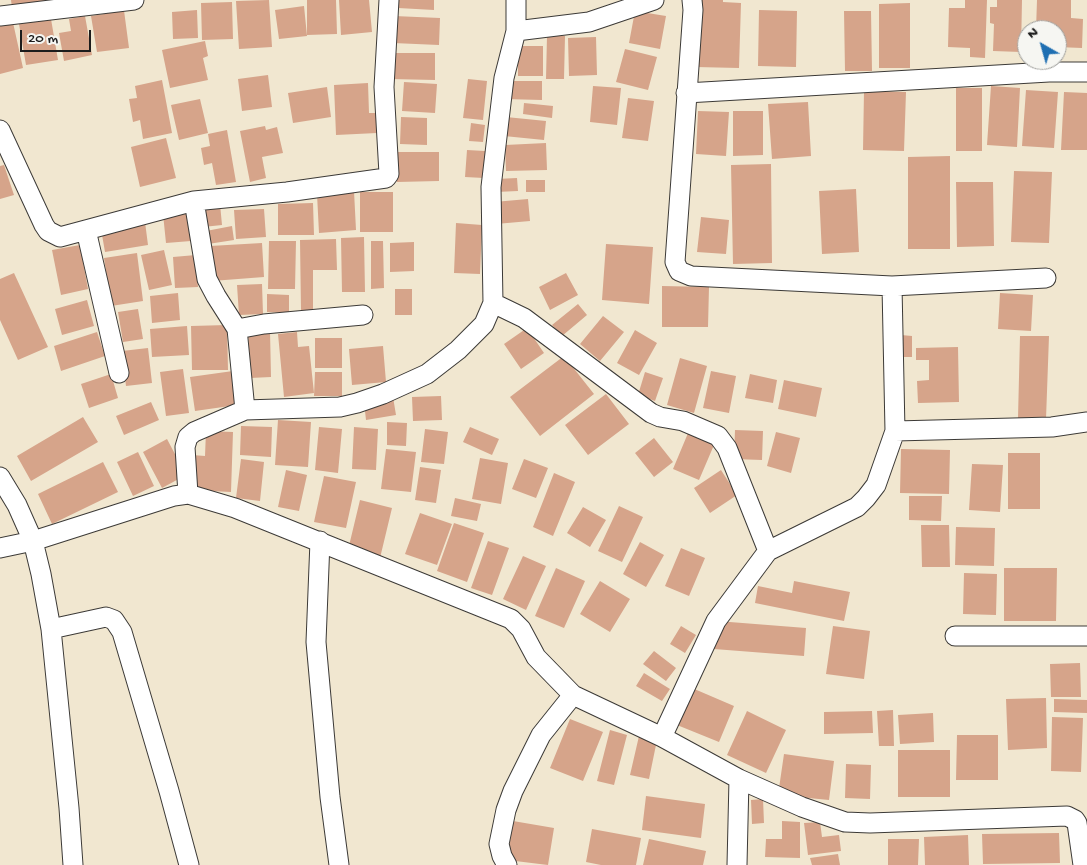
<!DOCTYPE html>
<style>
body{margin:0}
#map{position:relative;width:1087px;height:865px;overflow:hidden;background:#f1e7d0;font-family:"Gochi Hand",sans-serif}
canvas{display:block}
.north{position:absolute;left:1017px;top:20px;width:50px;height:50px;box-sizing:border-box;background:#f6f6f2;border:1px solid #9f9f9c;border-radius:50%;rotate:322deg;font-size:14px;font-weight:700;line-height:20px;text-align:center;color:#1c1c1c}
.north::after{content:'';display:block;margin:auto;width:18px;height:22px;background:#1f6fb2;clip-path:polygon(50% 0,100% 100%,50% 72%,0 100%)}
.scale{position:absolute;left:20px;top:30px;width:71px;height:22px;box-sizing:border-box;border:2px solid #1c1c1c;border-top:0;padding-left:6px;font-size:15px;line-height:18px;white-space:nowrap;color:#1c1c1c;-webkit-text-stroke:4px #f6f6f2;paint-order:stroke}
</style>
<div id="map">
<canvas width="1087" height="865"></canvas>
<div class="north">N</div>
<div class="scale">20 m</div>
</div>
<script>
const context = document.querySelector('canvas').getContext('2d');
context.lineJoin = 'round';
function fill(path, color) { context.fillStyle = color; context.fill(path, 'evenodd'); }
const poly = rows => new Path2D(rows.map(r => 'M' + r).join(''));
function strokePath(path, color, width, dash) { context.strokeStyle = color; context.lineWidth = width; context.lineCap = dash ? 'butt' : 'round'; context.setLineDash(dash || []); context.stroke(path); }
const building = poly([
 [11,0,69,0,12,8],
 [269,0,272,47,239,49,236,1],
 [307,0,336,0,337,34,307,35],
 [339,0,369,0,372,32,341,35],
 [399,0,434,0,434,10,398,8],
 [698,0,723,0,723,2,741,3,739,68,696,67],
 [965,0,987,0,985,58,970,57,970,48,948,47,949,8,965,8],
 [997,0,1022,0,1021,52,993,51,994,24,990,23,990,7,997,7],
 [1037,0,1071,0,1071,18,1083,19,1082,48,1057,47,1057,30,1036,30],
 [232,2,233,39,202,40,201,3],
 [123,3,129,48,97,52,91,16,104,14,103,6],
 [910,3,910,68,879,68,879,4],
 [304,6,307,36,279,39,275,10],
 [197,10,198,38,173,39,172,12],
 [759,10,797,11,796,67,758,66],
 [635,11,666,16,660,49,629,43],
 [844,11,871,11,872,71,845,71],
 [85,16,92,55,64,61,59,33,71,31,69,19],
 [394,16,440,18,439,45,393,43],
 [12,18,23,68,0,74,0,20],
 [51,19,58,60,26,65,19,24],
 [547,36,565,36,564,79,546,79],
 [596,37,597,75,569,76,568,38],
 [205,41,208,56,203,58,208,80,170,88,162,50],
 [518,46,543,46,543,76,518,76],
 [625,49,657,57,648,90,616,82],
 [391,53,435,53,435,80,390,79],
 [268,75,272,107,242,111,238,79],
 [468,79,487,81,483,120,463,118],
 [162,80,172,133,143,139,140,120,133,122,129,99,137,98,135,86],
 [505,81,542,81,542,100,504,99],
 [404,82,437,84,435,113,402,111],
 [368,83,369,113,376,113,377,133,336,135,334,85],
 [593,86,621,88,617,125,590,122],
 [991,86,1020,88,1017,147,987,145],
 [327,87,331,117,293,123,288,93],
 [956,88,982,88,982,151,956,151],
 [1026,90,1058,92,1054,148,1022,146],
 [864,91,906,92,904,151,863,150],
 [1064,92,1087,93,1087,150,1061,150],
 [628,98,654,101,648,141,622,138],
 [200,99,208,133,179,140,171,105],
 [808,102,811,156,772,159,768,104],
 [524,103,553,106,552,118,523,114],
 [698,111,729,112,726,156,696,154],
 [733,111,763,111,763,155,733,156],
 [401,117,427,118,427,145,400,144],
 [506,117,546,121,544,140,504,136],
 [471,123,485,125,483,142,469,141],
 [265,126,266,130,277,127,283,153,262,157,266,178,250,182,240,131],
 [227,130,236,182,216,185,212,163,204,165,201,148,210,146,208,134],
 [166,138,176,178,140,187,131,147],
 [546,143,547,170,506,171,505,145],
 [467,150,485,151,484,178,465,177],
 [397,152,439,152,439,181,397,182],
 [950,156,950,249,908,249,908,157],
 [771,164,772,263,733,264,731,165],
 [4,165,14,195,0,199,0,166],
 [1014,171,1052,172,1049,243,1011,242],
 [517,178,518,191,496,192,496,179],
 [526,180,545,180,545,192,526,192],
 [956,182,993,182,994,246,957,247],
 [856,189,859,252,822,254,819,191],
 [354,191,356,230,319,233,317,194],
 [360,192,393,192,393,232,360,232],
 [528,199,530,221,496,224,494,202],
 [313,203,314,235,278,235,278,204],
 [220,204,222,225,203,227,201,206],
 [264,209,266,237,236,239,234,210],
 [189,212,191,241,166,243,163,214],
 [701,217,729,220,726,254,697,252],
 [145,222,148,245,105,252,101,229],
 [456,223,482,225,480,274,454,273],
 [232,226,234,240,208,244,206,231],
 [364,237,365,292,342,292,341,238],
 [336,239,337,270,313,270,313,310,301,311,300,240],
 [269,241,296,241,295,289,268,289],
 [371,241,383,241,384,288,371,289],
 [414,242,414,271,390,272,390,243],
 [262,243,264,277,212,281,210,246],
 [606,244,653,247,649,304,602,300],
 [80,245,88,289,61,295,52,250],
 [164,250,172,285,149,290,141,255],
 [137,253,143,301,111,306,104,258],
 [196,255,198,287,175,288,173,257],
 [14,273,48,347,18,360,0,320,0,279],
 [566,273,578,295,550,310,539,287],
 [262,284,263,314,239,315,237,285],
 [662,286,709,287,708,327,662,327],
 [395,289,412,289,412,315,395,315],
 [178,293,180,320,152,323,150,296],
 [1000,293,1033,295,1031,331,998,329],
 [267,294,289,295,289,313,267,312],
 [87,300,94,326,62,335,55,309],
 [578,304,587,315,562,336,552,325],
 [138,309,143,339,123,342,118,312],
 [603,316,624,332,600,361,580,344],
 [227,325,228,370,192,370,191,326],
 [187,326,189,355,152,357,150,329],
 [527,328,544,353,521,369,504,344],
 [635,330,657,343,639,375,617,363],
 [248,331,270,331,271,377,250,378],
 [97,332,105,356,61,371,54,346],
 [297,332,298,347,309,346,314,393,284,397,278,334],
 [901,335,912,336,912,357,901,357],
 [1020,336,1049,336,1046,419,1018,418],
 [315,338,342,338,342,368,315,368],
 [383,346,386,382,352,385,349,349],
 [958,347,959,402,918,403,917,381,929,380,929,360,916,360,916,348],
 [148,348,152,383,126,386,122,351],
 [564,356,594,394,540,436,510,397],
 [680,358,707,366,694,413,667,405],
 [183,369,189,413,166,416,160,372],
 [233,371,237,405,195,411,190,377],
 [711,371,736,376,729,413,703,408],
 [315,372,342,372,342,396,314,396],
 [645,372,663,378,655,401,638,395],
 [111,374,118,398,89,408,81,384],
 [750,374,777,380,773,403,745,398],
 [784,380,822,388,816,417,778,409],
 [606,394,629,424,588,455,565,425],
 [441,396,442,420,413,421,412,397],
 [393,397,396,415,366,420,364,402],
 [151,402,159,420,124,435,116,416],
 [83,417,98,442,31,481,17,456],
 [278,420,311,422,308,467,275,465],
 [387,422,407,423,406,446,387,445],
 [241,426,272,427,271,457,240,455],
 [691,426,717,438,699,480,673,469],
 [319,427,342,429,338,473,315,470],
 [354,427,378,429,376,470,352,469],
 [470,427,499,439,492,455,463,442],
 [425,429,448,432,444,464,421,462],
 [735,430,763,431,762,460,734,459],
 [206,431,233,432,231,492,191,490,192,455,205,456],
 [776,432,800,438,791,473,767,466],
 [654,438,673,462,654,477,635,453],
 [167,439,186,475,162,488,143,452],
 [386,449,416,452,411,492,381,489],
 [901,449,950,450,949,494,900,493],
 [138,452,154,486,133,496,117,462],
 [1008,453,1040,453,1040,509,1008,509],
 [480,458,508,463,501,504,472,499],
 [241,459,264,462,260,501,236,498],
 [524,459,548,468,536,498,512,489],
 [103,462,118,492,52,524,38,494],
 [972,464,1003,465,1000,512,969,510],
 [420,467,441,470,436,503,415,500],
 [286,470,307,475,299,511,278,507],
 [721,470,737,495,710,513,694,488],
 [554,473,575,482,553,536,533,527],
 [324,476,356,482,346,528,314,522],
 [909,496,942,496,941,521,909,520],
 [455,498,481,504,477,521,451,516],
 [360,500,392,508,380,558,348,550],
 [619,506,643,517,622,562,598,551],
 [583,507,606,520,590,547,567,533],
 [420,513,452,524,437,565,405,554],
 [454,523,484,533,467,582,437,571],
 [921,525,949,525,950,567,922,567],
 [956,527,995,528,994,566,955,565],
 [488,541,509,548,492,595,471,588],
 [640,542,664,555,646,587,623,574],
 [681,548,705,558,689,596,665,586],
 [523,556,546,566,526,610,503,599],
 [556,568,585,581,564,628,535,616],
 [1004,568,1057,568,1056,621,1004,621],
 [964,573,997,574,996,615,963,614],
 [600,581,630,599,610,632,580,614],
 [794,581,850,592,844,621,755,603,758,586,792,593],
 [717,621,806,628,804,656,714,649],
 [681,626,696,635,685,653,670,644],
 [833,626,870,631,864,679,826,674],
 [654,651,676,668,666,681,643,664],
 [1080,663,1081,697,1051,697,1050,664],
 [644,673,670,689,662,701,636,686],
 [692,688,734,706,719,742,677,725],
 [1046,698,1047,748,1008,750,1006,699],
 [1054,699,1087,700,1087,713,1054,712],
 [893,710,894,746,879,746,877,711],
 [747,711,786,730,766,773,727,755],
 [872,711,873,733,824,734,824,712],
 [933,713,934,742,900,744,898,715],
 [1052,717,1083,718,1081,772,1051,771],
 [570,719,603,732,583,781,550,768],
 [610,730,627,735,614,785,597,781],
 [957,735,998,735,998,780,956,780],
 [639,736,657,740,649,779,630,775],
 [898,750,950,750,950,797,898,797],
 [784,754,834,761,829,800,778,795],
 [846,764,871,765,870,799,845,798],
 [646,796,705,804,701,838,642,830],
 [763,799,764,823,752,824,751,800],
 [513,821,554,828,548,865,507,860],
 [782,821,800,822,800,858,765,857,766,839,782,839],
 [820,822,822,837,839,835,841,851,808,855,804,823],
 [592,829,641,838,636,865,601,865,586,862],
 [1059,833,1060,863,983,864,982,834],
 [968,835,969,865,925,865,924,837],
 [649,839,706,851,703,865,643,865],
 [888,839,919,839,918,865,888,865],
 [838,854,840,865,812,865,810,858]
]);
const minor = poly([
 [516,0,516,31,504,78,491,187,493,303,524,318,651,413,660,417,683,421,718,436,727,448,768,551],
 [692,0,693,10,675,262,679,271,691,276,892,286,895,431,1052,427,1087,422],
 [0,16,134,0],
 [516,31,589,22,654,0],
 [686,93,1049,72,1087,72],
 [0,130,44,225,48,231,60,237,194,201,287,192,386,178,389,174,384,87,389,0],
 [194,201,207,279,216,296,237,329,245,410],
 [86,230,119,373],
 [892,286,1046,278],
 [237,329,264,324,363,315],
 [0,477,17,505,33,541,41,574,51,629,69,808,73,865],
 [188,494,185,447,188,437,194,432,245,410,340,407,357,403,383,394,427,374,458,350,484,324,493,303],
 [320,541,316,642,330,797,339,865],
 [0,548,33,541,174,496,188,494,235,508,511,619,521,629,536,657,573,695,662,737,739,779,802,807,845,822,870,823,1067,816,1075,820,1077,823,1083,865],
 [51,629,106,617,114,620,122,632,169,791,189,865],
 [955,636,1087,636],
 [662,737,716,621,768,551,857,507,866,498,876,485,895,431],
 [507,865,502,856,499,844,506,810,513,791,541,735,573,695],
 [737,865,739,779]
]);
fill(building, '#d6a48a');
strokePath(minor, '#3c3a37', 21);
strokePath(minor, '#fff', 19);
</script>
